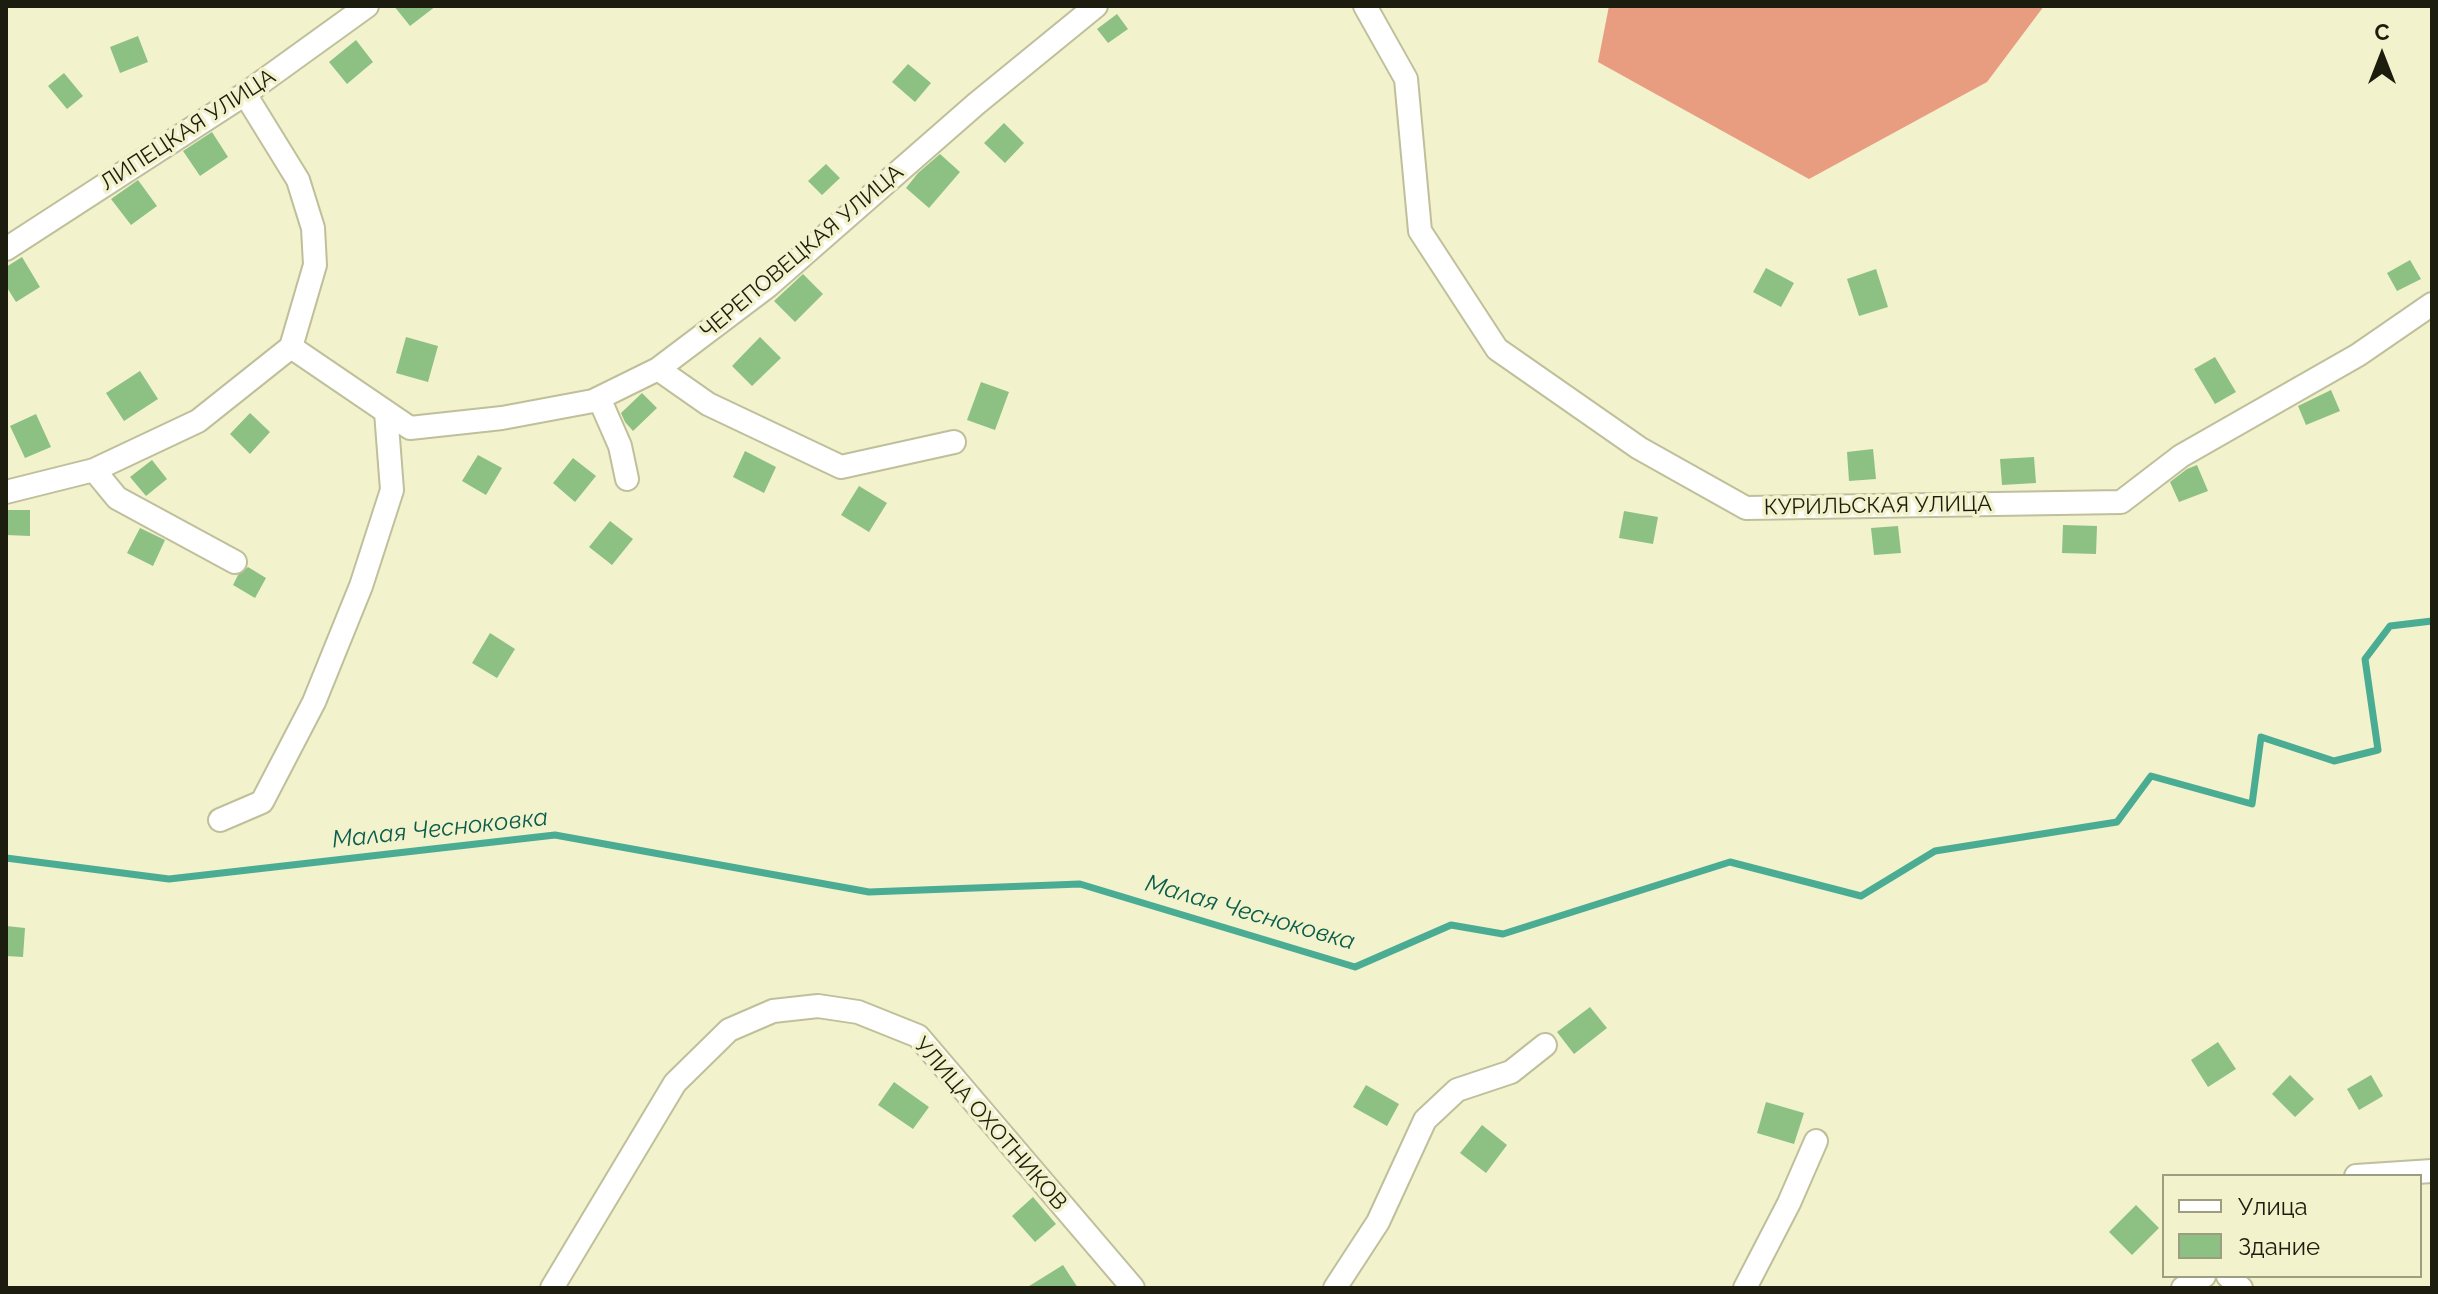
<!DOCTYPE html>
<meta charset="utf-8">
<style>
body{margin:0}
#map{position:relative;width:2438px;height:1294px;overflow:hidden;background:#f2f2cc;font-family:Raleway,sans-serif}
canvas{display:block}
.frame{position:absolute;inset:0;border:8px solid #1d1d0f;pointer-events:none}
.legend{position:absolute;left:2162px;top:1174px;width:260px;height:104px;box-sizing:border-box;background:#f2f2cc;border:2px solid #9d9d80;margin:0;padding:10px 14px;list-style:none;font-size:24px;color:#1d1d0f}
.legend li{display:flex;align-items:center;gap:16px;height:40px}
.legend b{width:40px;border:2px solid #9d9d80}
.north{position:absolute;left:2342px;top:16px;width:80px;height:80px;-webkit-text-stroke:6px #f2f2cc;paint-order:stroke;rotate:0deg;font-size:22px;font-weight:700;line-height:32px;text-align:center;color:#1d1d0f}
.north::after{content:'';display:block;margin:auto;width:28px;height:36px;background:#1d1d0f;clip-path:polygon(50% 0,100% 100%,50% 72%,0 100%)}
</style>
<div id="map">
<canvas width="2438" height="1294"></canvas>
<div class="frame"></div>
<ul class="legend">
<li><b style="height:10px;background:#fff"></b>Улица</li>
<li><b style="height:22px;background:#8dc083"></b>Здание</li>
</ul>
<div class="north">С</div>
</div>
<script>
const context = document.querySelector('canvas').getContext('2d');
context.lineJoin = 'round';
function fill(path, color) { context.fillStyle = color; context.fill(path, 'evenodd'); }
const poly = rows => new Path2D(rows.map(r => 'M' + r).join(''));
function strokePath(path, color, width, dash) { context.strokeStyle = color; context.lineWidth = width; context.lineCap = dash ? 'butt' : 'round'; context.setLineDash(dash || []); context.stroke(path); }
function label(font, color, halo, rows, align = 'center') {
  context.font = font + ' Raleway,sans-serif'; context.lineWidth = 7; context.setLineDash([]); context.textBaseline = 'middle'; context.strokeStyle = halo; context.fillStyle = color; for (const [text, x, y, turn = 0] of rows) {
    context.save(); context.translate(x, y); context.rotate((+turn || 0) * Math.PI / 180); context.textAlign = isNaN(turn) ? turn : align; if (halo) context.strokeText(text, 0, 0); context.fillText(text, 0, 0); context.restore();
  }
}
const forest = poly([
 [1609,6,2044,6,1987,82,1809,179,1598,62]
]);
const stream = poly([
 [6,858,169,879,555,835,869,892,1080,884,1355,967,1451,925,1503,934,1730,862,1861,896,1935,851,2117,822,2151,776,2252,804,2261,737,2334,761,2378,750,2365,659,2390,626,2432,621]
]);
const building = poly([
 [394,6,436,6,410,26],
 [1117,14,1128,29,1108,43,1097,29],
 [138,36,148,62,120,73,110,47],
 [356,40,373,62,347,84,329,62],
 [908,64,931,83,915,102,892,82],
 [64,73,83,96,67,109,48,86],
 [1004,123,1024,143,1005,163,984,143],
 [212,132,228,157,200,176,183,151],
 [940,154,960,172,929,208,906,188,918,173],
 [826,164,840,178,822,195,808,181],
 [138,180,157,206,131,225,111,199],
 [22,257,40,287,16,302,6,286,6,267],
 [2410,260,2421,279,2397,291,2387,273],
 [1766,268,1794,283,1781,307,1753,292],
 [1876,269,1888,307,1859,316,1847,279],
 [803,274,823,294,795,322,774,301],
 [406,337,438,346,428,382,396,373],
 [760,337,781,358,752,386,732,366],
 [2215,357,2236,392,2215,404,2194,369],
 [140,371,158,399,124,421,106,393],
 [981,382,1009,392,995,430,967,420],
 [2331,390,2340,411,2306,425,2298,406],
 [642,393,657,408,633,431,625,422,621,413],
 [250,413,270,432,250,454,230,434],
 [36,414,51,447,25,458,10,426],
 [1873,449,1876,479,1849,481,1847,452],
 [745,451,776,467,764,493,733,477],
 [478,455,502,468,486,495,462,481],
 [2034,457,2036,483,2002,485,2000,459],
 [573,458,596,476,575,502,553,483],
 [152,460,167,479,146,496,130,477],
 [2197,465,2208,491,2179,502,2170,482,2187,469],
 [859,486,887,503,869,532,841,515],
 [6,510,30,510,30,536,6,535],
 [1624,511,1658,517,1653,544,1619,538],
 [610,521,633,539,612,565,589,547],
 [2063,525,2097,526,2096,554,2062,553],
 [1898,526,1901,553,1874,555,1871,528],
 [140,528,165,540,153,566,127,553],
 [248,567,266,578,255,598,233,585,238,575],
 [490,633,515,649,497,678,472,663],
 [6,926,25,928,23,957,6,956],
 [1590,1007,1607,1028,1574,1054,1557,1032],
 [2218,1042,2236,1069,2208,1087,2191,1060],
 [2290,1075,2314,1099,2295,1117,2272,1094],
 [2371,1075,2383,1096,2359,1110,2347,1089],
 [894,1082,929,1107,913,1129,878,1105],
 [1366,1085,1399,1104,1387,1126,1353,1107],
 [1766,1102,1804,1113,1794,1144,1757,1133],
 [1482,1125,1507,1145,1486,1173,1460,1153],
 [1033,1197,1056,1224,1035,1242,1012,1216],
 [2136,1205,2159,1228,2132,1255,2109,1232],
 [1063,1265,1078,1288,1026,1288]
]);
const minor = poly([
 [1365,6,1406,79,1420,231,1497,349,1639,448,1746,508,2121,502,2181,456,2358,355,2432,304],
 [245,94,298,180,313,228,315,265,291,347],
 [6,249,245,94,367,6],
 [658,369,708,404,841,467,954,442],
 [599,398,620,446,627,479],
 [94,470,117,498,235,562],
 [6,492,94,470,198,421,291,347,410,428,502,418,593,401,658,369,768,286,976,104,1096,6],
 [220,820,262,802,314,702,361,586,392,490,386,412],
 [2356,1176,2432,1171],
 [2228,1276,2241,1288],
 [552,1288,675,1083,729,1030,773,1011,818,1006,858,1012,918,1036,1133,1288],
 [1335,1288,1378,1222,1425,1120,1457,1090,1511,1072,1545,1045],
 [1745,1288,1789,1203,1816,1141],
 [2183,1288,2204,1276]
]);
const streetNames = [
 ["ЛИПЕЦКАЯ УЛИЦА",188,130,-33],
 ["ЧЕРЕПОВЕЦКАЯ УЛИЦА",802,252,-40],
 ["КУРИЛЬСКАЯ УЛИЦА",1878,506,-1],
 ["УЛИЦА ОХОТНИКОВ",990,1124,49]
];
const waterNames = [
 ["Малая Чесноковка",440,829,-6],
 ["Малая Чесноковка",1250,913,16]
];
fill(forest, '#e89c80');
strokePath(stream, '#4aac93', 7);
fill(building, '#8dc083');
strokePath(minor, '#bfbf9b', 26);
strokePath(minor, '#fff', 22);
label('22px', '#1d1d0f', '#f2f2cc', streetNames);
label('italic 24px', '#0a5d4c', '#f2f2cc', waterNames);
</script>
